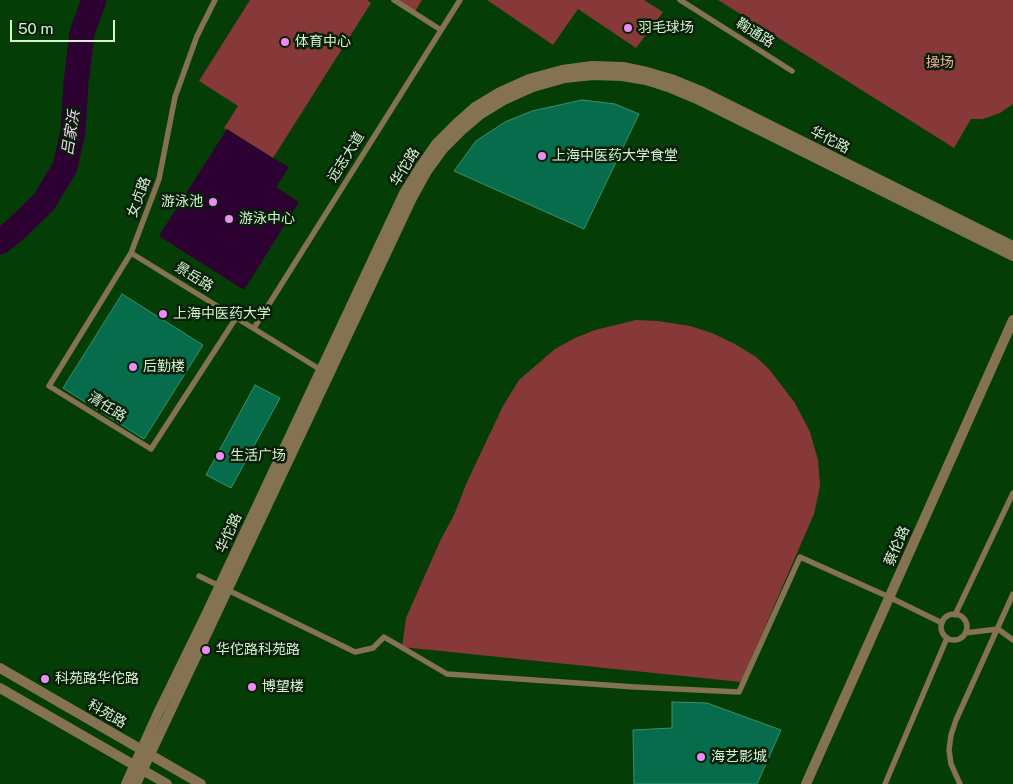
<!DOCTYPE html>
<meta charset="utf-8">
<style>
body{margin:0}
#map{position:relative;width:1013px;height:784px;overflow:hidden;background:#043d06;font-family:"Public Sans",sans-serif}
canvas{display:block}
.scale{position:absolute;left:10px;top:20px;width:105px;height:22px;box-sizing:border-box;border:2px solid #d6f2d4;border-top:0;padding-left:6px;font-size:15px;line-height:18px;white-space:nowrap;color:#d6f2d4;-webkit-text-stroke:4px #091f08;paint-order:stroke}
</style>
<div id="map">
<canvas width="1013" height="784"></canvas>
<div class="scale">50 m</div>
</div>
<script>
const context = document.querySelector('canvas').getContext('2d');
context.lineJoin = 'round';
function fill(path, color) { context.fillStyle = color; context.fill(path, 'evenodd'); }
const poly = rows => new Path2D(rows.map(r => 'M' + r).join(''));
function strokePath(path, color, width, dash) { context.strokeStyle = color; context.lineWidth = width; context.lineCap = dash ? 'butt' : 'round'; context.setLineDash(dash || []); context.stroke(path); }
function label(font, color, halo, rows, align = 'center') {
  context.font = font + ' "Public Sans","Noto Sans SC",sans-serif'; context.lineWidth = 5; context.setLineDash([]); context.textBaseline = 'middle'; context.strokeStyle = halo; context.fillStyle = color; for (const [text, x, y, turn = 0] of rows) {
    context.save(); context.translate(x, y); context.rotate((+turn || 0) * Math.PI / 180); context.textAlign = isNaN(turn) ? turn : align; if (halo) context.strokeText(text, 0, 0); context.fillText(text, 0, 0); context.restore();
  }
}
const green = poly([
 [250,0,367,0,371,3,273,158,224,128,238,106,199,81],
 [394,0,422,0,414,13],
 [487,0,644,0,663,12,636,48,578,9,553,45],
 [718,0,1013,0,1013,104,1000,113,983,119,971,119,954,148],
 [636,320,658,321,690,326,712,333,735,344,756,357,769,369,795,403,810,432,818,460,820,486,814,514,741,682,402,647,406,618,441,539,454,515,467,482,503,406,519,380,555,349,575,338,595,330]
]);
const water = poly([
 [227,129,273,158,289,167,276,187,299,202,244,290,159,236]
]);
const river = poly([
 [0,242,15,230,44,202,65,167,73,131,76,83,82,33,94,0]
]);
const building = poly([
 [582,100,615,104,639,114,584,229,454,171,476,141,505,122,532,111,582,100],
 [122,294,203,345,144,439,63,388,122,294],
 [255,385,280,398,231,488,206,475,255,385],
 [672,702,707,703,781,730,757,784,634,784,633,730,672,728,672,702]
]);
const service = poly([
 [215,0,197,36,175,97,159,179,131,253,49,386,151,449,236,318],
 [394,0,441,30],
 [680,0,792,71],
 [131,253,321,370],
 [254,328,460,0],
 [199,576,355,652,373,648,384,637,447,674,635,687,739,692,800,557,889,597,942,623],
 '941 627a13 13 0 1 1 26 0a13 13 0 1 1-26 0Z',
 [955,615,1013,493],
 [965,633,998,629,1013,640],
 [885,784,947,638],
 [960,784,951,764,949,750,951,735,956,720,1013,594]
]);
const minor = poly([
 [126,784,158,713,205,617,404,193,420,167,436,144,456,124,475,107,500,92,529,79,562,70,592,66,623,67,647,72,671,79,703,92,1013,246],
 [136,784,412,198,427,171,443,149,462,130,481,114,504,100,533,87,565,78,593,75,622,76,646,80,668,87,699,100,1013,256]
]);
const tertiary = poly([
 [0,668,201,784],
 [0,688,167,784],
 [806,784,1013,320]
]);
const markers = [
 [628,28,5,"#ed8cf9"],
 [285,42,5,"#ed8cf9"],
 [542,156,5,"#ed8cf9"],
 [213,202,5,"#ed8cf9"],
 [229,219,5,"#ed8cf9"],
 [163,314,5,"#ed8cf9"],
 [133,367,5,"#ed8cf9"],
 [220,456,5,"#ed8cf9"],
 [206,650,5,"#ed8cf9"],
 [45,679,5,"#ed8cf9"],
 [252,687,5,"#ed8cf9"],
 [701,757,5,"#ed8cf9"]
];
const poiNames = [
 ["羽毛球场",638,28],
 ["体育中心",295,42],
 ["上海中医药大学食堂",552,156],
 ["游泳池",203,202,"right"],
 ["游泳中心",239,219],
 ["上海中医药大学",173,314],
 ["后勤楼",143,367],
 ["生活广场",230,456],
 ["华佗路科苑路",216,650],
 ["科苑路华佗路",55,679],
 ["博望楼",262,687],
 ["海艺影城",711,757]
];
const streetNames = [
 ["鞠通路",755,33,32],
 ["华佗路",830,140,27],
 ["远志大道",346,157,-58],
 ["华佗路",405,167,-58],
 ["女贞路",139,197,-70],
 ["景岳路",194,277,32],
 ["清任路",107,407,32],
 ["华佗路",229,533,-65],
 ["蔡伦路",897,546,-66],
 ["科苑路",107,714,30]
];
const parkNames = [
 ["操场",940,63]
];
const waterNames = [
 ["吕家浜",71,133,-81]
];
fill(green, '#863938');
fill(water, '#2d0232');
strokePath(river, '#2d0232', 25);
fill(building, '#066c4b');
strokePath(building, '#3a906d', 1);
strokePath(service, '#847250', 5.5);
strokePath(minor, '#847250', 10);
strokePath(tertiary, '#847250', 10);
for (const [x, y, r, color] of markers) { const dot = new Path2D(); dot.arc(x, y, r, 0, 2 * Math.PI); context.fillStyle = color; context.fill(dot); strokePath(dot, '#091f08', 2); }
label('14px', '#d6f2d4', '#091f08', poiNames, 'left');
label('14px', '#d6f2d4', '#091f08', streetNames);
label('14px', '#f4a8a4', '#091f08', parkNames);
label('italic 15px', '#f8d7fb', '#091f08', waterNames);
</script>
